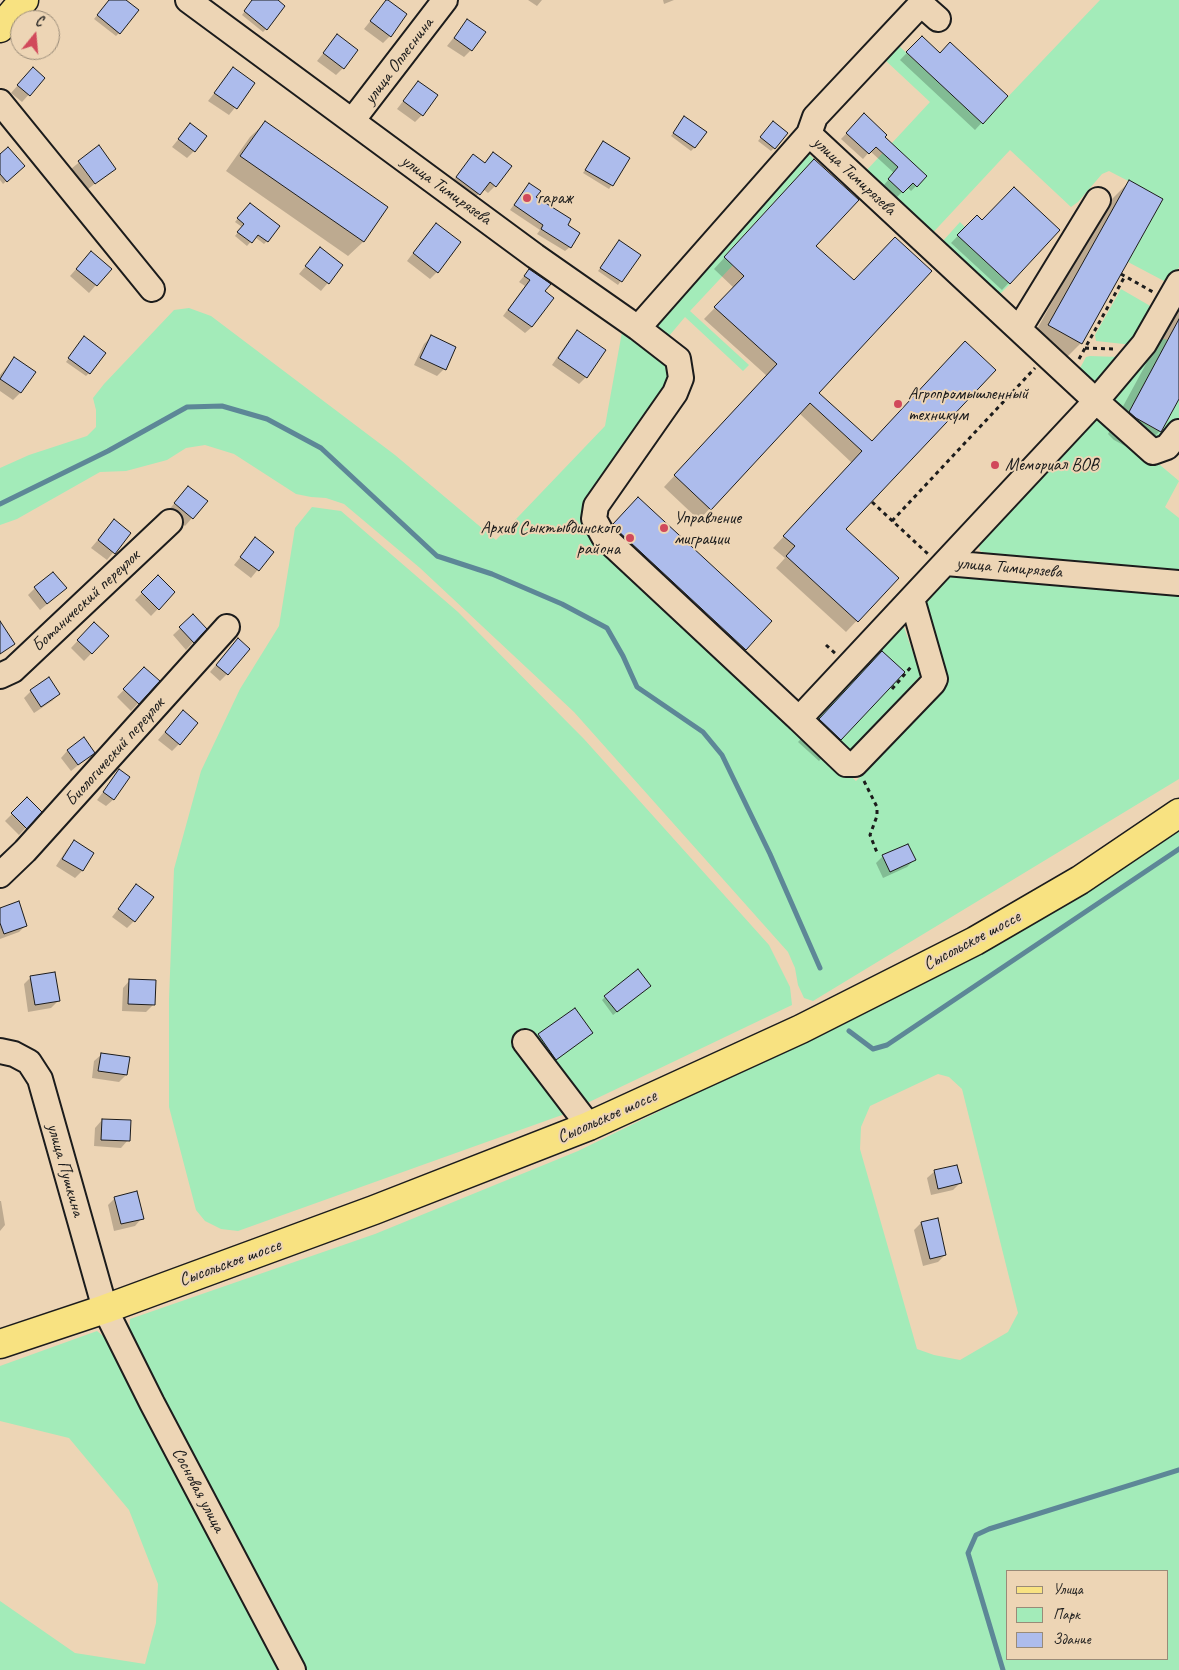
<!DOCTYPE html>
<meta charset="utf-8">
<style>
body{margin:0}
#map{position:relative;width:1179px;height:1670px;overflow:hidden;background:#edd5b5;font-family:Caveat,sans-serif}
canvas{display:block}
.legend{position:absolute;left:1006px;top:1570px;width:162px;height:90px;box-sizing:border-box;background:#edd5b5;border:1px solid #998b78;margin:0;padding:6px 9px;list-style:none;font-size:15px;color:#1c1c1c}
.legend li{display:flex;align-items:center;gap:10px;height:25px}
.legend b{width:25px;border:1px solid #998b78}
.north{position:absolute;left:10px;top:10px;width:50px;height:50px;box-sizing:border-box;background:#edd5b5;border:1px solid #998b78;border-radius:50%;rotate:17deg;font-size:14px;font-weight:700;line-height:20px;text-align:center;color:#1c1c1c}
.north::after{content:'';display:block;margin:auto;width:18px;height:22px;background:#d1495b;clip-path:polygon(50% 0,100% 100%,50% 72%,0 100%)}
</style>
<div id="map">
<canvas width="1179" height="1670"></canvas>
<ul class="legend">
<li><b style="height:6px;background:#f8e281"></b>Улица</li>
<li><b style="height:14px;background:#a3ebb9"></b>Парк</li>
<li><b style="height:14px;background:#adbcec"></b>Здание</li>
</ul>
<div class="north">С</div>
</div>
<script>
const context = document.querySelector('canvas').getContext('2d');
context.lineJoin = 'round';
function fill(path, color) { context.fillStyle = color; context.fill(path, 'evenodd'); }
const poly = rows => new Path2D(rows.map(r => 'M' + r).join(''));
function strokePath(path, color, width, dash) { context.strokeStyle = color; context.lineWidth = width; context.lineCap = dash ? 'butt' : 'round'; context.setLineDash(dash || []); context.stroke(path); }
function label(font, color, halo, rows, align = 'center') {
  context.font = font + ' Caveat,sans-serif'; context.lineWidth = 4; context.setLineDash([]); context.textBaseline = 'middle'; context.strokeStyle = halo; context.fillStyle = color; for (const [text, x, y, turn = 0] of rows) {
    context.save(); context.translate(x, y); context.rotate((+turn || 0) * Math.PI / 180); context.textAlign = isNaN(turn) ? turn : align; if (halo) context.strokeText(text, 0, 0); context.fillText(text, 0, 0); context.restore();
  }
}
const green = poly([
 [1100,0,1179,0,1179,267,1174,276,1167,282,1164,281,1128,262,1163,199,1109,171,1102,174,1078,202,1071,207,1010,150,927,239,865,172,930,102,885,60,899,46,983,123],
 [804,149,814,159,724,257,733,265,690,311,749,365,743,371,685,317,669,336,665,336,657,326,657,316],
 [960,222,965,227,958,235,1010,284,999,295,942,242],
 [1121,289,1152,307,1133,345,1096,341,1095,335],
 [189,308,211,316,395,455,496,540,605,426,622,332,668,367,670,379,587,501,599,542,856,781,943,692,919,601,947,571,1179,591,1179,779,813,1001,804,998,798,985,795,968,788,952,574,712,420,568,344,504,326,498,311,497,296,494,234,454,205,445,186,448,167,460,126,471,100,472,17,519,0,525,0,468,29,455,87,436,96,427,96,410,93,398,104,384,174,310],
 [1164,339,1168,340,1128,414,1161,432,1179,399,1179,421,1160,444,1106,403,1157,342],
 [1090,356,1119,357,1100,390,1078,372,1086,357],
 [1096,411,1179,481,1165,507,1179,518,1179,570,988,554,980,551,979,546,980,538],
 [312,507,341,511,458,612,584,739,769,945,790,987,792,1005,562,1115,238,1231,221,1229,205,1221,196,1210,169,1107,169,999,174,869,201,771,240,689,279,626,295,528],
 [902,622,921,675,853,749,847,751,812,720],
 [1179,831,1179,1670,302,1670,129,1337,130,1319,375,1234,578,1151,981,954,1135,861],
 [938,1074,949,1077,962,1089,1018,1313,1008,1332,960,1360,934,1355,917,1349,860,1149,861,1127,870,1106],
 [1008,1571,1168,1571,1168,1659,1008,1659],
 [97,1331,114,1345,283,1670,0,1670,0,1601,75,1653,145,1664,156,1623,158,1584,129,1510,69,1438,0,1421,0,1366]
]);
const shadow = poly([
 [110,0,124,0,119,33,116,36,94,19],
 [253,0,276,0,266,29,263,32,242,15],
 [387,0,390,36,383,43,364,29],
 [528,0,542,0,537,6],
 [663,0,674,0,664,4],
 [468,20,471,50,464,57,447,46],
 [337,36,343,68,336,75,317,61],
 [922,37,940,54,1006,96,975,130,900,60],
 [233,69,254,84,229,115,208,101],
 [26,76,44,78,22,102,11,93],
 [418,82,422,115,415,122,397,109],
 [864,115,883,137,926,176,911,191,907,187,897,197,884,185,894,173,870,151,863,159,841,139],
 [681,121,694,148,691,151,671,136],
 [265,123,387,207,363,242,348,256,226,171,250,137],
 [190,125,194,151,187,158,172,147],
 [770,126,774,148,771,151,758,141],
 [600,146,629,159,609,189,583,173],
 [98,147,114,168,87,190,71,169],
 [493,154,495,186,488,193,483,189,472,201,450,184,473,156,484,164],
 [0,156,23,166,3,184,0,180],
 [803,172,815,246,818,393,872,442,845,530,897,578,846,632,776,568,785,558,773,548,852,463,799,413,699,520,664,487,767,376,704,319,734,288,714,269],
 [1129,182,1081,343,1059,365,1027,347,1107,204],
 [529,184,535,197,566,225,570,247,565,251,537,234,540,230,510,210],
 [247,207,267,241,264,244,255,237,247,246,235,236,242,227,235,222],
 [977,216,982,222,1058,230,1002,290,951,243],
 [429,232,437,272,430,279,407,261],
 [619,242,639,255,618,285,598,271],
 [320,249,342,266,321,291,299,274],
 [84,260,96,285,89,293,70,276],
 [529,270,543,292,532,327,525,333,503,316,525,286,519,282],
 [1179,303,1179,396,1160,431,1138,453,1114,440,1108,434],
 [577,332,586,377,579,384,552,365,570,339],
 [431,337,444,369,437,376,414,365,424,344],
 [81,341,89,373,86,376,66,362],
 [14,358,34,372,20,393,13,400,0,391,0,375],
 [181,495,206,502,185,526,168,511],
 [628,509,771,622,734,660,602,536],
 [114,521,129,533,107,560,91,548],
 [255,539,272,552,251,578,234,565],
 [158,577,174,592,151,616,135,600],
 [35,588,58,595,40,610,28,595],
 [193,616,205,629,186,650,173,635],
 [94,623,108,636,84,661,71,648],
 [231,647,227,674,220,681,210,672],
 [144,669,158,681,131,711,117,697],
 [903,672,819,761,798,742,861,675],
 [31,691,59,694,52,701,34,713,24,698],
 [176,719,179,744,172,751,158,740],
 [68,750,93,753,71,771,61,758],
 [119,771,114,799,106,806,97,800],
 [27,799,40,812,19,835,5,821],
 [74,842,93,853,82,871,75,878,56,866,67,849],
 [883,856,914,860,907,867,883,878,876,863],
 [136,886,134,921,127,928,112,917],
 [0,909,26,925,19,932,0,939],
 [31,977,58,1001,51,1008,28,1012,24,984],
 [130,980,153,1005,146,1012,122,1011,123,988],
 [646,989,613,1015,602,1000,605,997],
 [592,1033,553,1062,536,1038,539,1035],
 [102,1054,126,1075,119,1082,92,1078,94,1061],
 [102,1120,128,1140,121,1148,94,1146,95,1128],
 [935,1171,960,1183,953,1190,931,1195,927,1178],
 [115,1198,142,1218,135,1226,114,1231,108,1205],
 [0,1201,1,1201,5,1225,0,1231],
 [921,1223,945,1255,938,1262,923,1266,914,1230]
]);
const stream = poly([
 [0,504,108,451,187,407,222,406,267,419,321,448,437,556,492,574,562,604,607,628,623,656,637,687,703,732,722,755,770,854,820,968],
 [849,1031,873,1049,887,1045,1179,849],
 [1003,1670,968,1553,976,1535,989,1529,1179,1470]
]);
const building = poly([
 [109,0,126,0,139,10,120,34,97,15,109,0],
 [252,0,278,0,285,6,267,30,244,11,252,0],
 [386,0,388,0,407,14,391,37,370,21,386,0],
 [467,19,486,32,472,51,454,38,467,19],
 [337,34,358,50,344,69,323,53,337,34],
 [922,36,940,53,950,42,1008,96,983,124,906,52,922,36],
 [33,67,45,78,30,96,17,85,33,67],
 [233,67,255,83,237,109,214,93,233,67],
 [418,81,438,95,423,116,403,101,418,81],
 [864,113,887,135,885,137,927,176,917,187,913,183,903,193,888,179,898,167,876,147,869,154,846,133,864,113],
 [684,116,707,132,695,148,673,133,684,116],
 [265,121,388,207,364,242,240,156,265,121],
 [773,121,788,133,775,149,760,137,773,121],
 [190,123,207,136,195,152,178,139,190,123],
 [603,141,630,158,613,186,585,170,603,141],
 [99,145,116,169,95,184,78,161,99,145],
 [8,147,25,166,7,182,0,174,0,154,8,147],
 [493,152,512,166,496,187,490,182,480,195,456,177,473,154,485,163,493,152],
 [814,159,859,200,816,246,854,280,895,237,932,271,819,393,872,441,965,341,996,370,846,529,899,578,858,622,786,556,795,546,783,536,862,451,810,403,711,510,674,475,777,364,714,307,744,276,724,257,814,159],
 [1129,180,1163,199,1082,344,1048,325,1129,180],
 [529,183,541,191,536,197,571,219,568,225,580,233,571,248,541,229,543,225,514,205,529,183],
 [1014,187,1060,230,1010,284,957,235,977,215,982,220,1014,187],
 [250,203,280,226,268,242,258,235,252,243,237,232,244,224,237,218,250,203],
 [436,223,461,242,438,273,413,253,436,223],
 [619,240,641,255,622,282,600,268,619,240],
 [320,247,343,265,329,284,305,266,320,247],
 [91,251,112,269,97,286,76,269,91,251],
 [529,269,551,284,545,291,554,298,532,327,508,310,530,280,524,276,529,269],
 [1179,319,1179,399,1161,432,1136,418,1129,412,1179,319],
 [577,330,606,350,587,378,558,358,577,330],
 [431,335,456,347,446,370,420,358,431,335],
 [84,336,106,353,90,374,68,358,84,336],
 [14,357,36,372,21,393,0,379,14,357],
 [188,486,208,501,193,519,174,503,188,486],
 [638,497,772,621,746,650,615,528,613,524,638,497],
 [114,519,131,533,115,554,98,540,114,519],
 [255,537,274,552,259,571,240,557,255,537],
 [53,572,67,588,47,604,34,587,53,572],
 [158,575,175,592,159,610,141,592,158,575],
 [193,614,207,629,194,643,179,627,193,614],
 [0,621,15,644,0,654,0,621],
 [94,622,109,636,92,654,77,640,94,622],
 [238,638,250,649,228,675,216,665,238,638],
 [882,651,905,672,841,740,819,719,882,651],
 [144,667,160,681,139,704,123,689,144,667],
 [49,677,60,694,41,707,30,690,49,677],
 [183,710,198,723,180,745,165,732,183,710],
 [84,737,95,753,78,765,67,750,84,737],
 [119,769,130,777,114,800,103,792,119,769],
 [27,797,42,812,27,829,11,813,27,797],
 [74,840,94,853,83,871,62,859,74,840],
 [908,844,916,860,890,872,882,855,908,844],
 [136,884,154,897,135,922,118,909,136,884],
 [19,901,27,926,4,934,0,923,0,908,19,901],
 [638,969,651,986,617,1012,604,996,638,969],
 [55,972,60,1001,35,1005,30,976,55,972],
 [129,979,156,980,155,1005,128,1004,129,979],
 [575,1008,593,1033,556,1060,538,1034,575,1008],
 [101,1053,130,1057,127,1075,98,1071,101,1053],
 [102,1119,131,1120,130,1141,101,1140,102,1119],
 [957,1165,962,1183,938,1189,934,1170,957,1165],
 [137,1191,144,1219,121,1224,114,1197,137,1191],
 [938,1218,946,1255,930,1259,921,1222,938,1218]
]);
const path = poly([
 [1121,274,1153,292],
 [1085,348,1114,349],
 [1079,359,1125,276],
 [872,502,928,554],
 [892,521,1035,368],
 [826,645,836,654],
 [892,689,911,667],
 [864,781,877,807,877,816,870,835,878,855]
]);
const minor = poly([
 [188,0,535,256,638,328,678,359,681,378,675,393,596,506,594,519,604,537,799,719,1096,401,809,134,638,328],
 [0,102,152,289],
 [352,121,445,0],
 [809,134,815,117,921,4,938,19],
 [1179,283,1144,344,1096,401,1153,452,1167,447,1179,432],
 [1019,329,1098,200],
 [946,563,1179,583],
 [0,676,13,670,170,522],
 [799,719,846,764,855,764,933,683,935,679,912,599],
 [0,875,25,851,227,627],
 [525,1042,589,1126],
 [0,1051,14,1054,29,1062,40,1079,105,1309,152,1403,293,1670]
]);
const major = poly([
 [0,28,24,0]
]);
const highway = poly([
 [0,1344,105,1309,374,1210,589,1126,801,1029,975,941,1080,880,1179,813]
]);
const markers = [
 [527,198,5,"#d1495b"],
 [898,404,5,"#d1495b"],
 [995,465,5,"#d1495b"],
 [664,528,5,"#d1495b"],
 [630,538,5,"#d1495b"]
];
const streetNames = [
 ["улица Оплеснина",399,61,-53],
 ["улица Тимирязева",854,176,43],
 ["улица Тимирязева",446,190,36],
 ["улица Тимирязева",1009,568,5],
 ["Ботанический переулок",86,601,-43],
 ["Биологический переулок",115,752,-48],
 ["Сысольское шоссе",972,941,-28],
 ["Сысольское шоссе",607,1117,-24],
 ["улица Пушкина",65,1170,74],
 ["Сысольское шоссе",230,1263,-20],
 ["Сосновая улица",198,1490,62]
];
const poiNames = [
 ["гараж",537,198],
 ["Агропромышленный",908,394],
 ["техникум",908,415],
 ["Мемориал ВОВ",1005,465],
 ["Управление",674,518],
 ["миграции",674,539],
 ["Архив Сыктывдинского",620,528,"right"],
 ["района",620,549,"right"]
];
fill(green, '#a3ebb9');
fill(shadow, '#0003');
strokePath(stream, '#5d8797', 5);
fill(building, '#adbcec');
strokePath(building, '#1c1c1c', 1);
strokePath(minor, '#1c1c1c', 28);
strokePath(major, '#1c1c1c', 31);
strokePath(highway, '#1c1c1c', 31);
strokePath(path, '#1c1c1c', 3, [4, 4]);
strokePath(minor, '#edd5b5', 24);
strokePath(major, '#f8e281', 28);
strokePath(highway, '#f8e281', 28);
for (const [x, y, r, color] of markers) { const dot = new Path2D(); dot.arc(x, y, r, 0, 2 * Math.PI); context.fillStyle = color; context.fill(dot); strokePath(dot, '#edd5b5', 2); }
label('18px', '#1c1c1c', '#edd5b5', streetNames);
label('18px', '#1c1c1c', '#edd5b5', poiNames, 'left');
</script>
